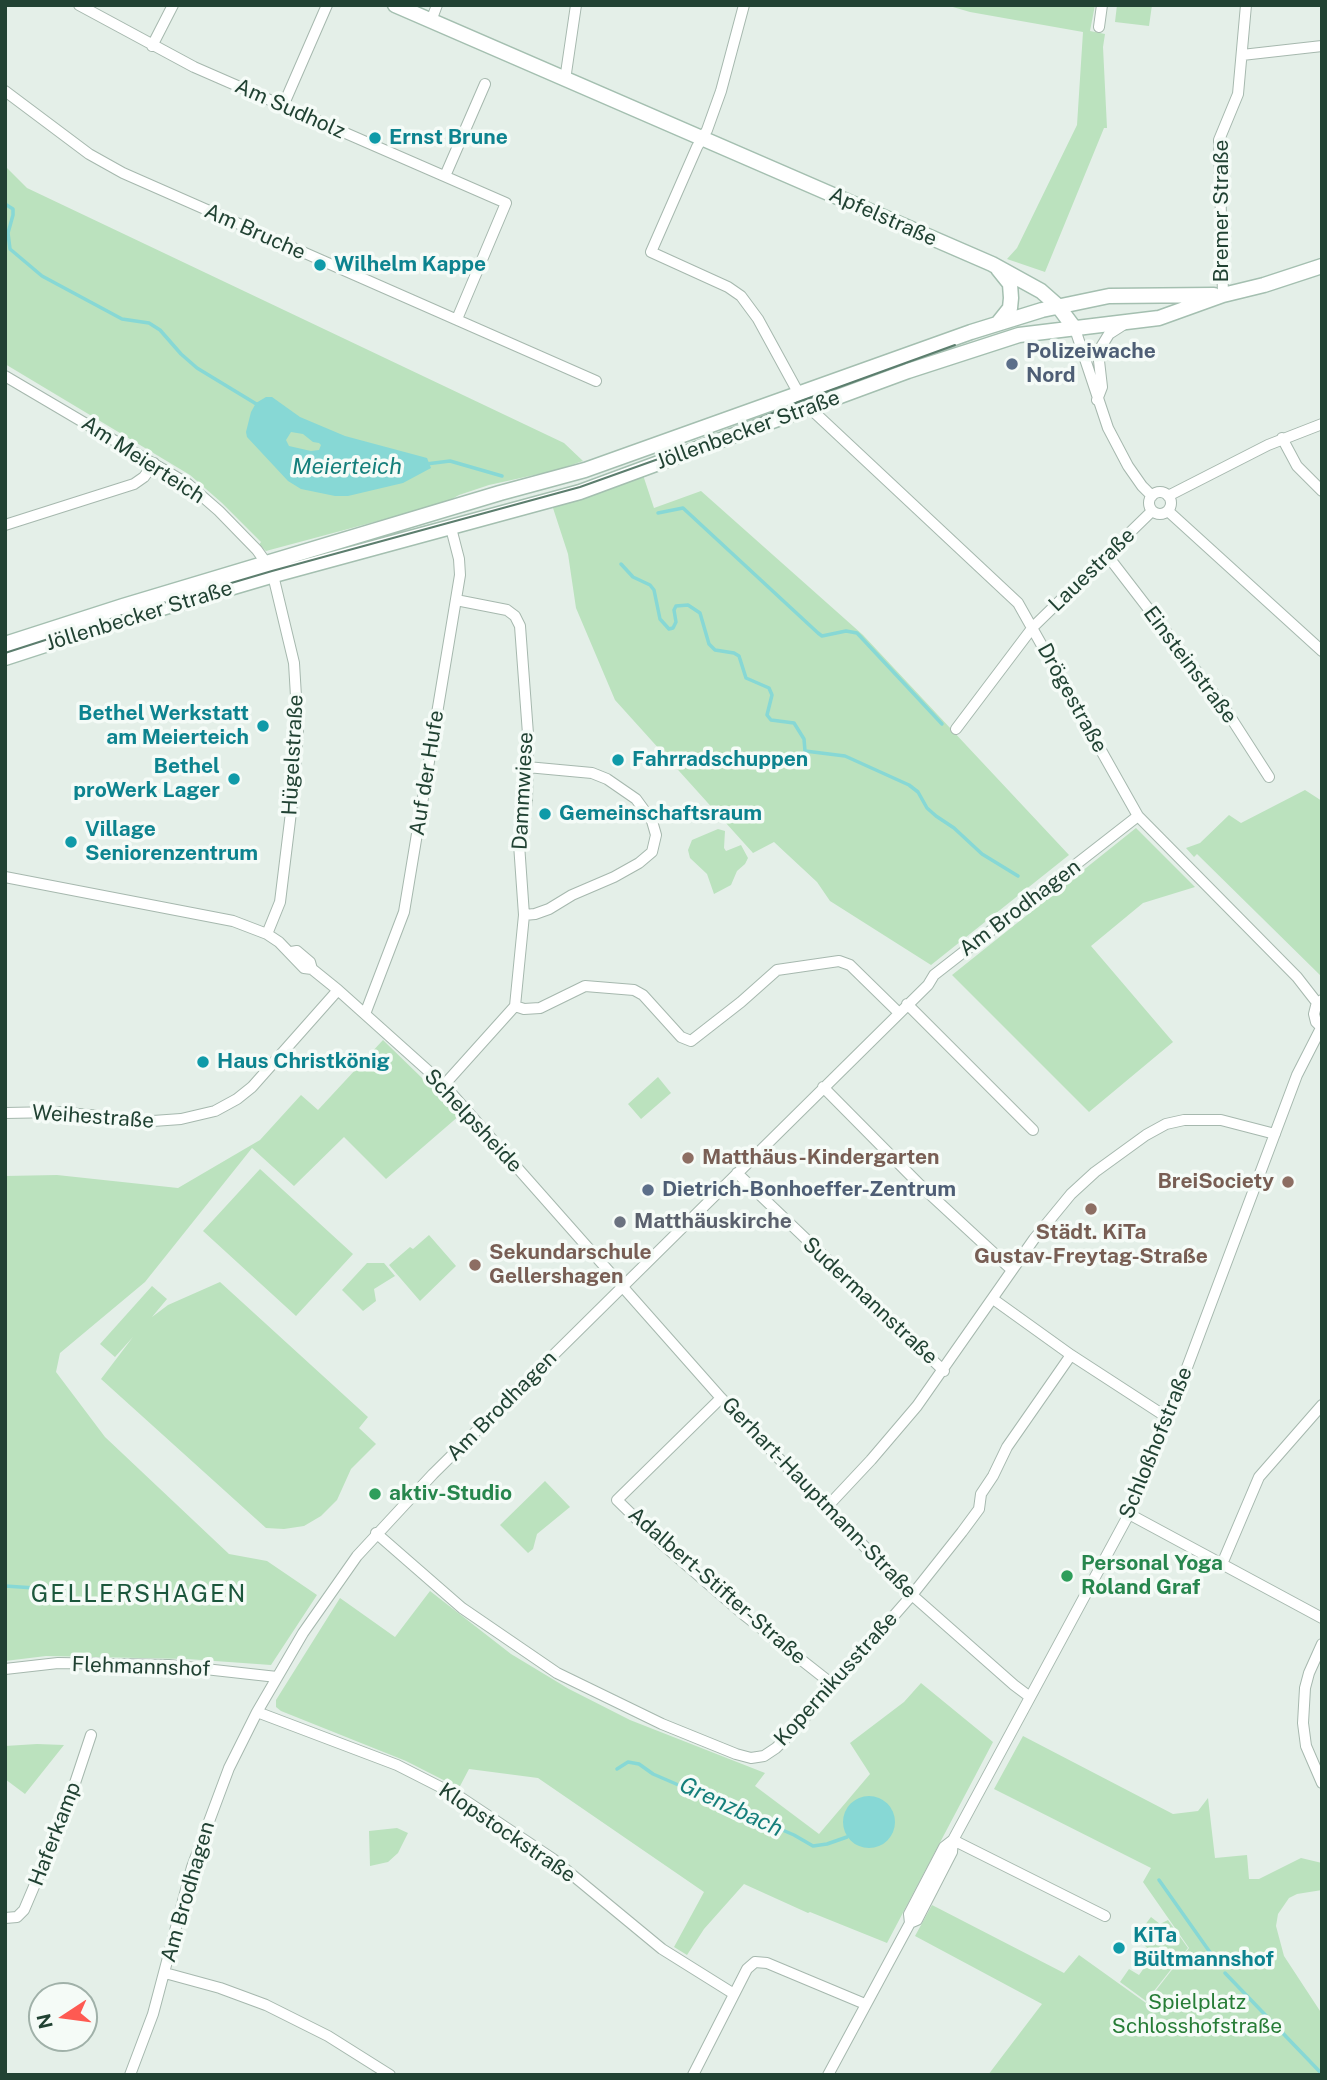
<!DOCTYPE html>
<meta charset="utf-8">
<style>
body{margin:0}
#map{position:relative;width:1327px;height:2080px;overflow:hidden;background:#e4efe8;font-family:"Public Sans",sans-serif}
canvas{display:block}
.frame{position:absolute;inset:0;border:7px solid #214233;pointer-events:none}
.north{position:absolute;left:28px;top:1982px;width:70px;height:70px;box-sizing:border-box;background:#f5fbf7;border:2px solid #a0b1a9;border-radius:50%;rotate:257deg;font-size:19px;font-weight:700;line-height:28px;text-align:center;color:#214233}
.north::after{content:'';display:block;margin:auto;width:24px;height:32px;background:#fe5a52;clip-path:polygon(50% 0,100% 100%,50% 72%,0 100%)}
</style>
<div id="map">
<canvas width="1327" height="2080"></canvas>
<div class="frame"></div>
<div class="north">N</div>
</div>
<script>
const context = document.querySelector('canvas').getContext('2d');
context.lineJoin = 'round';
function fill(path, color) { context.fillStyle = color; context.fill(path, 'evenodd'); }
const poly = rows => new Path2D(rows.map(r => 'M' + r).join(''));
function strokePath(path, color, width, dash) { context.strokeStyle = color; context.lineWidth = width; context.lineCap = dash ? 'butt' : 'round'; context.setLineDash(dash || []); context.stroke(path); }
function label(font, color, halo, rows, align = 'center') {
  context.font = font + ' "Public Sans",sans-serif'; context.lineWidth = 7; context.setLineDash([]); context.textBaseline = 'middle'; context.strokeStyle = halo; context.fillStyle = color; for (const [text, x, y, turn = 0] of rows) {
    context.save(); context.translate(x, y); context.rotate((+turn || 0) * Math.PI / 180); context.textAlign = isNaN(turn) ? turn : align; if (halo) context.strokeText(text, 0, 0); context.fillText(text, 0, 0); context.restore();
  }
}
const green = poly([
 [946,5,1095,5,1090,31,1105,34,1103,47,1107,128,1104,128,1045,272,1007,259,1017,248,1077,125,1083,32,970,12],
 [1117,5,1152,5,1149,26,1115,22],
 [5,166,27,188,564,443,583,461,557,470,489,485,459,495,445,503,266,551,259,545,261,542,222,503,190,475,5,364],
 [643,475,654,508,701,491,863,635,1069,855,931,965,830,901,817,882,774,842,753,853,615,700,576,608,568,554,553,508],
 [1305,790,1322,801,1322,977,1197,854,1194,857,1186,848,1200,843,1229,815,1241,823],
 [1136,828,1195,887,1143,903,1091,946,1173,1042,1089,1112,952,975],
 [718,829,725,831,724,848,726,851,741,845,748,858,745,864,737,871,731,885,714,894,707,874,690,858,688,850,692,840],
 [383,1040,460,1115,386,1179,344,1137,294,1186,252,1148,145,1282,60,1353,56,1372,105,1437,229,1554,267,1561,317,1595,271,1665,187,1659,46,1656,5,1661,5,1176,57,1175,178,1188,260,1140,301,1095,318,1110],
 [658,1077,671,1093,641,1119,628,1104],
 [260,1169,353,1254,296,1316,203,1231],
 [429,1235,456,1266,420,1301,389,1265,410,1247,413,1249],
 [367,1263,384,1263,395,1276,374,1289,376,1301,363,1311,342,1290],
 [220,1282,368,1417,359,1428,376,1444,351,1469,337,1500,321,1516,304,1526,284,1529,266,1528,101,1379,133,1337,115,1357,100,1344,152,1286,167,1299,152,1317,168,1305],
 [545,1481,570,1507,537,1534,533,1549,528,1553,500,1525],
 [430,1591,511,1654,569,1689,630,1720,765,1773,755,1786,819,1834,870,1774,850,1743,904,1702,921,1683,993,1742,887,1943,810,1912,808,1913,744,1884,704,1929,687,1955,674,1947,704,1892,538,1778,469,1769,459,1788,406,1761,281,1711,276,1707,276,1700,340,1598,395,1637],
 [1023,1736,1173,1814,1198,1811,1208,1798,1215,1858,1247,1855,1249,1879,1259,1879,1301,1858,1322,1863,1322,1890,1297,1894,1289,1898,1278,1914,1276,1926,1284,1956,1322,2014,1322,2075,988,2075,1042,2004,915,1936,932,1905,1064,1973,1079,1955,1146,2003,1189,1948,1143,1882,1151,1868,994,1789],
 [37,1744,64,1745,25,1794,5,1779,5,1746],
 [397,1828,408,1833,398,1853,388,1862,370,1866,369,1831],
 [1151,1917,1160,1924,1168,1920,1188,1948,1146,2001,1120,1982,1129,1969,1139,1975,1154,1954,1144,1945,1141,1937,1143,1933,1141,1930]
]);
const water = poly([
 [266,397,272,397,300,417,345,436,427,458,431,468,403,483,348,496,335,496,301,489,288,481,247,437,246,432,251,412,256,403],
 [291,432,303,434,313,442,319,443,321,445,319,450,311,451,289,446,286,440],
 '843 1822a26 26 0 1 1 52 0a26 26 0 1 1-52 0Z'
]);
const stream = poly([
 [5,204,13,209,13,215,8,233,10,249,42,276,122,319,149,323,160,330,181,354,197,368,258,405],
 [426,464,450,461,502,476],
 [658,513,683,508,818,633,822,636,846,631,857,633,942,724],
 [621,564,633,577,650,585,654,590,660,619,669,629,673,628,676,622,674,610,676,606,688,605,700,613,709,644,715,650,734,653,739,656,746,678,769,688,772,695,767,715,771,720,794,723,804,739,805,751,845,756,909,785,918,792,927,808,936,816,954,828,982,854,1018,876],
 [5,1586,50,1589],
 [617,1769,628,1762,639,1764,653,1774,794,1835,813,1846,827,1844,847,1837],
 [1159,1880,1219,1965],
 [1225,1973,1322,2074]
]);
const street = poly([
 [79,5,194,67,506,203,457,319],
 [744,5,721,91,707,130,697,147,651,252,728,287,741,296,758,319,799,394],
 [431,21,437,5],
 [1099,27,1102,5],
 [152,46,173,5],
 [1242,55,1322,46],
 [565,80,576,5],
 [5,91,89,154,123,173,596,381],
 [283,106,327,5],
 [445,176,485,84],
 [1223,295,1219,140,1238,94,1246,5],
 [1075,329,1108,428,1128,466,1142,486,1152,496],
 [5,376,188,484,219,511,257,550,272,571,294,663,298,730,293,796,280,902,267,934],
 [1097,400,1102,387,1098,352,1109,334,1123,325],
 [812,406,815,413,1018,603,1138,816,1297,977,1318,1004],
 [1282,438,1297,466,1322,491],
 '1149 503a11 11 0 1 1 22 0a11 11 0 1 1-22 0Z',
 [1168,496,1268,445,1322,424],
 [1168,511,1322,651],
 [5,525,134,484,144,477,154,463],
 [1107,555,1224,707,1269,777],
 [956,729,1033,627,1152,511],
 [5,877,233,921,267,934,279,942,304,968,312,969,338,990,444,1085,721,1398,812,1493,912,1595,1014,1685,1030,1697],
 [524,915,535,914,549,909,572,895,614,877,639,863,652,852,656,835,652,821,636,799,607,779,592,773,527,767],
 [291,952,297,951,310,962,312,969],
 [1322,1000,1316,1006,1314,1014,1316,1022,1322,1028],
 [907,1004,1033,1130],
 [515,1006,524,1009,540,1008,585,986,634,990,643,995,681,1037,691,1041,741,1002,777,970,839,961,850,965,898,1012],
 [365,1014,404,912,460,575,459,559,451,528],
 [444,1085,515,1006,524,915,519,844,527,801,528,734,520,626,515,616,507,610,456,600],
 [823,1087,920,1185,1012,1270],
 [5,1113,58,1112,153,1121,181,1119,215,1111,237,1099,252,1087,338,990],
 [737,1173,944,1371],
 [993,1299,1071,1355,1168,1418],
 [721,1398,617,1500,661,1543,743,1614,832,1684],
 [826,1508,871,1460,917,1406,1034,1239,1071,1194,1095,1172,1146,1135,1166,1124,1184,1120,1221,1120,1275,1134],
 [1129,1514,1322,1618],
 [376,1533,462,1608,557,1673,662,1724,736,1754,751,1758,764,1756,776,1748,793,1731,912,1595,962,1532,979,1509,981,1494,993,1476,1007,1447,1071,1355],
 [1222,1564,1259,1477,1322,1405],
 [1322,1644,1309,1673,1305,1688,1303,1723,1306,1746,1322,1783],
 [5,1669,58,1663,169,1665,277,1677],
 [257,1712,397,1765,460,1797,553,1859,662,1949,734,1994],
 [953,1840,1105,1916],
 [5,1918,17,1917,24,1910,64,1816,91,1735],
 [910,1923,909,1914,944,1847,953,1840],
 [165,1973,220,1988,266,2005,328,2036,390,2075],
 [130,2075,153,2014,192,1867,229,1768,257,1712,303,1633,357,1556,433,1474,928,985,934,975,1138,816],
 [693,2075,747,1969,755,1962,767,1963,865,2004],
 [828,2075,910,1923,917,1920,952,1852,953,1840,1129,1514,1168,1418,1297,1075,1321,1028]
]);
const secondary = poly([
 [395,5,992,264,1041,291,1058,306,1075,329],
 [998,269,1010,284,1011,298,1010,308,998,323],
 [5,644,123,606,500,493,585,470,971,332,1042,310,1109,296,1214,295],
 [5,658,128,618,274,575,580,492,908,371,1019,335,1159,318,1223,295,1264,285,1322,266]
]);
const tram = poly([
 [5,653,126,614,272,571,580,487,706,442,798,402,955,345]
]);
const markers = [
 [375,138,7,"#0f9aa8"],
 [320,265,7,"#0f9aa8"],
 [1012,364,7,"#5c6f8a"],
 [263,726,7,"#0f9aa8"],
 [618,760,7,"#0f9aa8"],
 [234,779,7,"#0f9aa8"],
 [545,814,7,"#0f9aa8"],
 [71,842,7,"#0f9aa8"],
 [203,1062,7,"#0f9aa8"],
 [688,1158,7,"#8d6e63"],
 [1288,1182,7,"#8d6e63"],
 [648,1190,7,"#5c6f8a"],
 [1091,1209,7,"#8d6e63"],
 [620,1222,7,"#6b7280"],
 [475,1265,7,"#8d6e63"],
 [375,1494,7,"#2e9e5b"],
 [1067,1576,7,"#2e9e5b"],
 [1119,1948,7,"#0f9aa8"]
];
const streetNames = [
 ["Am Sudholz",290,109,24],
 ["Bremer Straße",1222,211,-90],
 ["Apfelstraße",883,217,24],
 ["Am Bruche",255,232,24],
 ["Jöllenbecker Straße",748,430,-20],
 ["Am Meierteich",143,460,33],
 ["Lauestraße",1092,570,-44],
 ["Jöllenbecker Straße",139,616,-17],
 ["Einsteinstraße",1190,665,53],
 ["Drögestraße",1072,698,61],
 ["Hügelstraße",293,755,-87],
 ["Auf der Hufe",427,773,-81],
 ["Dammwiese",523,791,-87],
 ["Am Brodhagen",1020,908,-37],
 ["Weihestraße",93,1117,4],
 ["Schelpsheide",473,1121,47],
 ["Sudermannstraße",870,1301,43],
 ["Am Brodhagen",502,1406,-45],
 ["Schloßhofstraße",1156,1443,-68],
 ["Gerhart-Hauptmann-Straße",819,1498,46],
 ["Adalbert-Stifter-Straße",717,1586,41],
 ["Flehmannshof",141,1667,2],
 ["Kopernikusstraße",836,1679,-48],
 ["Klopstockstraße",507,1833,34],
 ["Haferkamp",55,1834,-69],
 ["Am Brodhagen",188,1892,-74]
];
const cultureNames = [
 ["Ernst Brune",389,138],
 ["Wilhelm Kappe",334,265],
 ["Bethel Werkstatt",249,714,"right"],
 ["am Meierteich",249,738,"right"],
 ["Fahrradschuppen",632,760],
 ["Bethel",220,767,"right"],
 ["proWerk Lager",220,791,"right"],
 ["Gemeinschaftsraum",559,814],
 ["Village",85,830],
 ["Seniorenzentrum",85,854],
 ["Haus Christkönig",217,1062],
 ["KiTa",1133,1936],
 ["Bültmannshof",1133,1960]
];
const serviceNames = [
 ["Polizeiwache",1026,352],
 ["Nord",1026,376],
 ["Dietrich-Bonhoeffer-Zentrum",662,1190]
];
const educationNames = [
 ["Matthäus-Kindergarten",702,1158],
 ["BreiSociety",1274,1182,"right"],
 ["Städt. KiTa",1091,1233,"center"],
 ["Gustav-Freytag-Straße",1091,1257,"center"],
 ["Sekundarschule",489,1253],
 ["Gellershagen",489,1277]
];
const worshipNames = [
 ["Matthäuskirche",634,1222]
];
const leisureNames = [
 ["aktiv-Studio",389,1494],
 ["Personal Yoga",1081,1564],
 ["Roland Graf",1081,1588]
];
const parkNames = [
 ["Spielplatz",1197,2003],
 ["Schlosshofstraße",1197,2027]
];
const waterNames = [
 ["Meierteich",347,467],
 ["Grenzbach",731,1807,25]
];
const quarterNames = [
 ["GELLERSHAGEN",139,1595]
];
fill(green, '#bbe2be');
fill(water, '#87d8d5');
strokePath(stream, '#87d8d5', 3.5);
strokePath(street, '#a6b8ae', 12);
strokePath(secondary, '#a4bfb0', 17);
strokePath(street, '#fff', 10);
strokePath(secondary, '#fff', 14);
strokePath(tram, '#5c7e6e', 2);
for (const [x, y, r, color] of markers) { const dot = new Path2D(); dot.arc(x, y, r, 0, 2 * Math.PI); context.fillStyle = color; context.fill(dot); strokePath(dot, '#f5fbf7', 2.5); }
label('21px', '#214233', '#f5fbf7', streetNames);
label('bold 21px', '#0d838f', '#f5fbf7', cultureNames, 'left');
label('bold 21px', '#4e5e75', '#f5fbf7', serviceNames, 'left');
label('bold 21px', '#785e54', '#f5fbf7', educationNames, 'left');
label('bold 21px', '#5b616d', '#f5fbf7', worshipNames, 'left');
label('bold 21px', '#27864d', '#f5fbf7', leisureNames, 'left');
label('21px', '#277d37', '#f5fbf7', parkNames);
label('italic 23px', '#157f7b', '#f5fbf7', waterNames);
context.letterSpacing = '2px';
label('24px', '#1b573c', '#f5fbf7', quarterNames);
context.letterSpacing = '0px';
</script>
